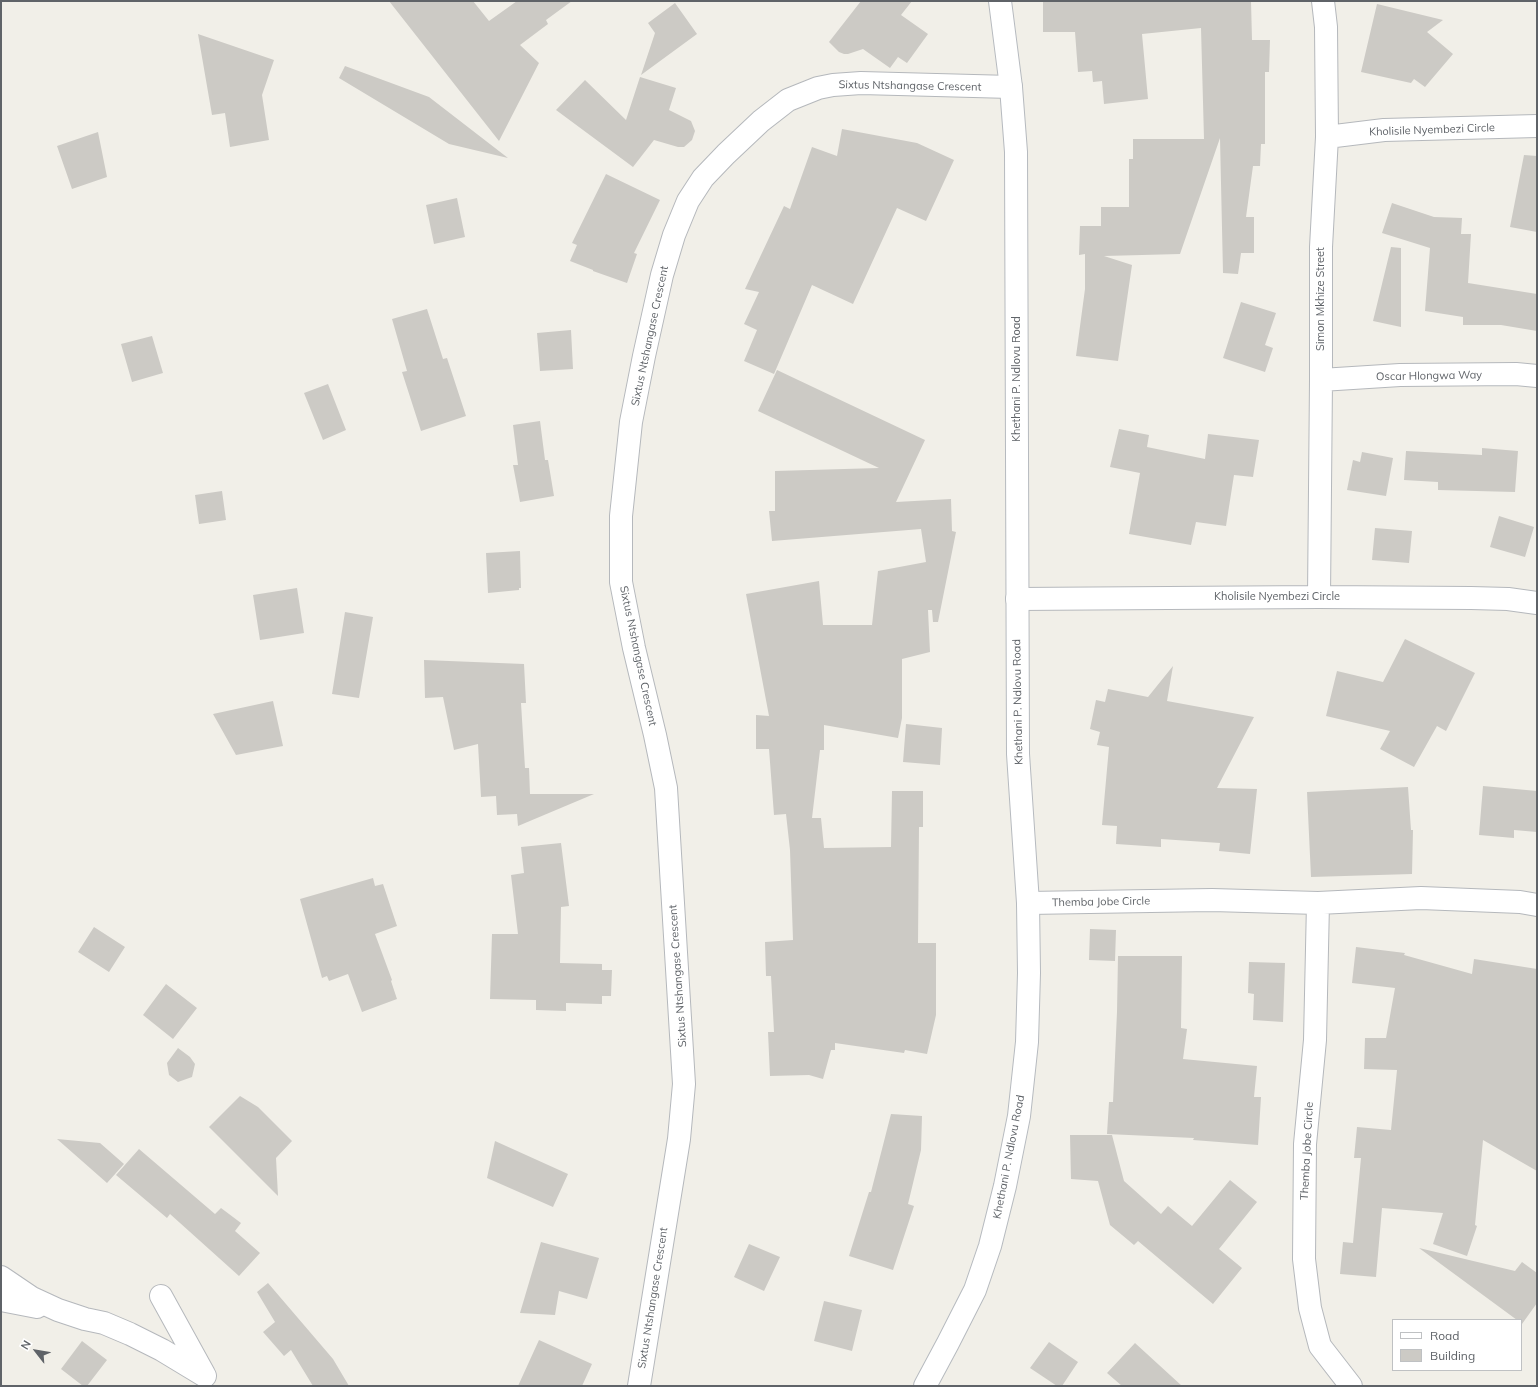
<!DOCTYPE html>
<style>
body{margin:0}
#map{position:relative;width:1538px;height:1387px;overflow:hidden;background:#f1efe8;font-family:Mulish,sans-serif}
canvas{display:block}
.frame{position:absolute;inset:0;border:2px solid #5f6368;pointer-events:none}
.legend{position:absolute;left:1392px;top:1319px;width:130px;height:52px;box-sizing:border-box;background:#fff;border:1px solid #bfc1c3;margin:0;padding:5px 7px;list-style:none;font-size:12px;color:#5f6368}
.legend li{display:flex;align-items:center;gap:8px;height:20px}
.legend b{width:20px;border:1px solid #bfc1c3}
.north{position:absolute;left:16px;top:1331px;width:40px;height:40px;-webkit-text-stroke:3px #fff;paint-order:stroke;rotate:301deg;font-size:11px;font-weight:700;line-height:16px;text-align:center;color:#5f6368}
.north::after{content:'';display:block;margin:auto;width:14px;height:18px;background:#5f6368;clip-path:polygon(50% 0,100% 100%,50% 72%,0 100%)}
</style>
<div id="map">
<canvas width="1538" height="1387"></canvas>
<div class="frame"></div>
<ul class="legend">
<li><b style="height:5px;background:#fff"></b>Road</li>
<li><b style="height:11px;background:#cccac5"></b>Building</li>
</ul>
<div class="north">N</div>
</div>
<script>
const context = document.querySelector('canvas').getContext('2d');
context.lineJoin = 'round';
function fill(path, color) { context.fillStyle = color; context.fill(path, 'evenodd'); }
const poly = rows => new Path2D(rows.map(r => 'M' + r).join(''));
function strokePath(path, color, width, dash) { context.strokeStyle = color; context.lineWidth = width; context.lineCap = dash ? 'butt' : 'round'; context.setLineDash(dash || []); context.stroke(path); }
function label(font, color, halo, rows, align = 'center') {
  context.font = font + ' Mulish,sans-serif'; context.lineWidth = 3; context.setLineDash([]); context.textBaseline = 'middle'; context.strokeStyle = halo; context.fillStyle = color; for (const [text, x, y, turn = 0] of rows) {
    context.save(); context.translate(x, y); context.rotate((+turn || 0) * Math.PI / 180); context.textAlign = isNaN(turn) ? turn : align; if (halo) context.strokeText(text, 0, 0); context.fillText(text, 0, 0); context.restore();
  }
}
const building = poly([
 [389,1,473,1,489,21,517,1,572,1,546,20,548,24,520,45,539,63,499,141],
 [861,1,912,1,901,15,928,34,907,63,898,57,890,68,863,49,848,54,844,54,839,52,829,42],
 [1043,1,1251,1,1252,40,1270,40,1269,72,1265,72,1265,144,1261,144,1260,166,1253,166,1246,217,1254,217,1254,253,1241,253,1238,274,1223,273,1220,138,1180,254,1104,256,1132,265,1118,361,1076,356,1085,289,1085,254,1079,255,1080,226,1101,226,1101,207,1129,207,1129,159,1133,159,1133,139,1204,139,1201,28,1142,34,1148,99,1104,104,1102,81,1093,82,1092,71,1078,72,1075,32,1043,32],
 [675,3,697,34,641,75,655,33,648,23],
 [1377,4,1443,20,1427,32,1453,54,1425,87,1414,79,1411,83,1361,72],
 [198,34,274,60,262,95,269,140,230,147,225,113,212,115],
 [345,66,429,97,508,158,449,144,339,78],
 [640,77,676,88,669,110,691,121,695,131,692,140,684,147,678,147,654,140,633,167,556,110,585,80,626,120],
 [842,129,917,143,954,160,926,221,897,208,853,304,812,285,774,374,744,361,757,330,744,324,759,292,745,289,784,206,790,209,812,147,837,156],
 [98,132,107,177,72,189,57,146],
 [1524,155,1537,156,1537,232,1510,227],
 [606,174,660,200,634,253,637,254,627,283,593,271,593,270,570,261,577,245,572,243],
 [457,198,465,237,434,244,426,205],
 [1392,203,1434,217,1462,218,1461,234,1471,234,1468,283,1537,294,1537,331,1501,325,1463,325,1463,317,1425,311,1430,248,1382,233],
 [1391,247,1401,248,1401,327,1373,321],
 [1241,302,1276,313,1265,345,1273,348,1265,372,1223,358],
 [427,309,443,359,447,358,466,416,421,431,402,372,407,371,392,319],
 [571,330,573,369,540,371,537,333],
 [152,336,163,373,132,382,121,344],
 [777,370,925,440,896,502,951,499,952,531,956,532,938,622,933,622,932,610,928,610,930,652,902,659,902,718,898,738,824,725,824,750,820,750,812,818,821,818,824,848,891,847,892,791,923,791,923,827,919,827,918,943,936,943,936,1015,927,1054,905,1050,904,1053,835,1043,835,1050,831,1050,823,1079,809,1075,770,1076,768,1032,774,1032,771,976,766,976,765,942,793,940,790,850,786,814,774,815,769,749,756,749,756,715,769,716,746,594,819,581,823,625,872,625,878,571,926,562,921,529,772,541,769,511,775,511,775,471,879,468,758,411],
 [328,384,346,430,323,440,304,393],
 [540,421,545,460,548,460,554,496,520,502,513,465,518,465,513,425],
 [1119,429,1149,435,1147,447,1205,459,1208,434,1259,440,1253,477,1234,475,1226,526,1196,522,1191,545,1129,534,1140,473,1110,467],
 [1482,448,1518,451,1515,492,1438,490,1438,482,1404,480,1406,451,1482,455],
 [1362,452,1393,458,1386,496,1347,490,1353,460,1360,462],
 [222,491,226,520,199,524,195,495],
 [1499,516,1534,527,1525,557,1490,547],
 [1375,528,1412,531,1409,563,1372,560],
 [520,551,521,588,519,588,519,590,488,593,486,553],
 [297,588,304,633,260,640,253,595],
 [345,612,373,617,359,698,332,694],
 [1405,639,1475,673,1446,731,1437,726,1414,767,1380,749,1390,731,1326,716,1337,671,1383,682],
 [424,660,524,664,526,703,521,703,525,768,529,768,530,794,594,794,518,826,517,814,497,815,496,796,481,797,478,744,454,750,443,697,425,698],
 [1173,666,1167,701,1254,717,1217,788,1257,789,1250,854,1219,851,1220,843,1161,839,1161,847,1116,844,1117,826,1102,825,1109,747,1097,745,1100,732,1090,729,1096,700,1105,702,1108,689,1148,697],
 [273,701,283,746,236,755,213,714],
 [906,724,942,728,940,765,903,762],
 [1483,786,1537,791,1537,832,1514,830,1514,838,1479,835],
 [1408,787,1411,830,1413,830,1412,874,1311,877,1307,792],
 [561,843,569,906,561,907,560,963,602,964,602,970,612,970,611,996,602,996,602,1004,566,1003,566,1011,536,1010,536,1000,490,999,492,934,518,934,511,875,524,873,521,847],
 [373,878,375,886,383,884,397,926,375,934,392,980,391,981,397,999,362,1012,348,974,329,981,327,976,322,978,300,899],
 [94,927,125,947,109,972,78,952],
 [1090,929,1116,930,1115,961,1089,960],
 [1356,947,1405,953,1404,955,1472,974,1474,959,1537,969,1537,1171,1483,1140,1475,1225,1477,1226,1467,1256,1433,1244,1443,1213,1382,1208,1376,1277,1340,1274,1343,1242,1353,1243,1361,1158,1354,1158,1357,1127,1391,1130,1397,1070,1364,1069,1365,1038,1386,1038,1395,988,1352,983],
 [1118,956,1182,956,1181,1028,1187,1029,1183,1059,1257,1066,1254,1097,1261,1097,1258,1145,1193,1140,1194,1138,1107,1134,1109,1102,1113,1102,1117,1012],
 [1249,962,1285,963,1283,1022,1253,1020,1254,994,1248,993],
 [166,984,197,1008,173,1039,143,1015],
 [178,1048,190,1057,195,1064,192,1077,178,1082,169,1075,167,1063],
 [240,1096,258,1107,292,1141,276,1158,278,1196,209,1127],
 [891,1114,922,1116,921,1150,908,1204,914,1206,893,1270,849,1256,869,1192,871,1192],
 [1070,1135,1112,1135,1124,1181,1161,1214,1168,1206,1192,1226,1230,1180,1257,1202,1219,1249,1242,1268,1213,1304,1138,1241,1134,1245,1110,1225,1098,1181,1071,1179],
 [57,1139,100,1143,124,1164,107,1183],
 [495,1141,568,1174,553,1207,487,1178],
 [139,1149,215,1214,221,1208,241,1223,235,1231,260,1253,239,1276,170,1214,167,1218,116,1175],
 [541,1242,599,1258,587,1299,559,1291,555,1315,520,1313],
 [749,1244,780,1257,764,1291,734,1277],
 [1419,1248,1515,1271,1522,1262,1537,1273,1537,1303,1522,1324,1521,1320,1517,1320],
 [268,1283,333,1359,349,1386,313,1386,291,1350,284,1356,263,1332,275,1322,257,1292],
 [824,1301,862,1310,852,1351,814,1341],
 [539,1340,592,1364,582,1386,518,1386],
 [82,1341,107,1360,87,1386,83,1386,61,1369],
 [1049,1342,1078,1362,1062,1386,1057,1386,1030,1368],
 [1135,1343,1182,1386,1122,1386,1107,1373]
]);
const street = poly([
 [1327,137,1384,130,1537,126],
 [1321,380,1400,375,1516,374,1537,376],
 [1319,597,1321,380,1321,247,1327,137,1326,27,1323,1],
 [1017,599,1319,597,1471,598,1508,599,1537,603],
 [1028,903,1212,900,1318,903,1421,898,1520,902,1537,905],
 [1318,903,1315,1040,1305,1144,1304,1259,1310,1308,1320,1346,1351,1386],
 [1,1277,32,1298,58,1310,85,1319,104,1323,130,1334,162,1350,205,1376],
 [161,1296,204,1374],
 [1,1300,37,1307],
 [639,1386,679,1139,684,1084,666,788,655,735,634,648,621,582,621,516,631,422,644,356,662,275,674,235,688,201,703,178,726,154,761,121,788,100,818,88,833,85,861,83,1011,87]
]);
const secondary = poly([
 [925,1386,948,1343,975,1290,990,1246,1005,1186,1019,1116,1027,1042,1029,973,1028,903,1018,754,1016,152,1011,87,1000,1]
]);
const streetNames = [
 ["Sixtus Ntshangase Crescent",910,86,1],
 ["Kholisile Nyembezi Circle",1432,130,-2],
 ["Simon Mkhize Street",1321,299,-90],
 ["Sixtus Ntshangase Crescent",650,336,-78],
 ["Oscar Hlongwa Way",1429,376,-1],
 ["Khethani P. Ndlovu Road",1017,379,-90],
 ["Kholisile Nyembezi Circle",1277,597],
 ["Sixtus Ntshangase Crescent",638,656,78],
 ["Khethani P. Ndlovu Road",1018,702,-91],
 ["Themba Jobe Circle",1101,902,-1],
 ["Sixtus Ntshangase Crescent",678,976,-94],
 ["Themba Jobe Circle",1307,1151,-87],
 ["Khethani P. Ndlovu Road",1009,1157,-79],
 ["Sixtus Ntshangase Crescent",653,1298,-81]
];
fill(building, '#cccac5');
strokePath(street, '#b5b8bc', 24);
strokePath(secondary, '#b6babf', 24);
strokePath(street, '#fff', 22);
strokePath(secondary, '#fff', 22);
label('11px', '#5f6368', '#fff', streetNames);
</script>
